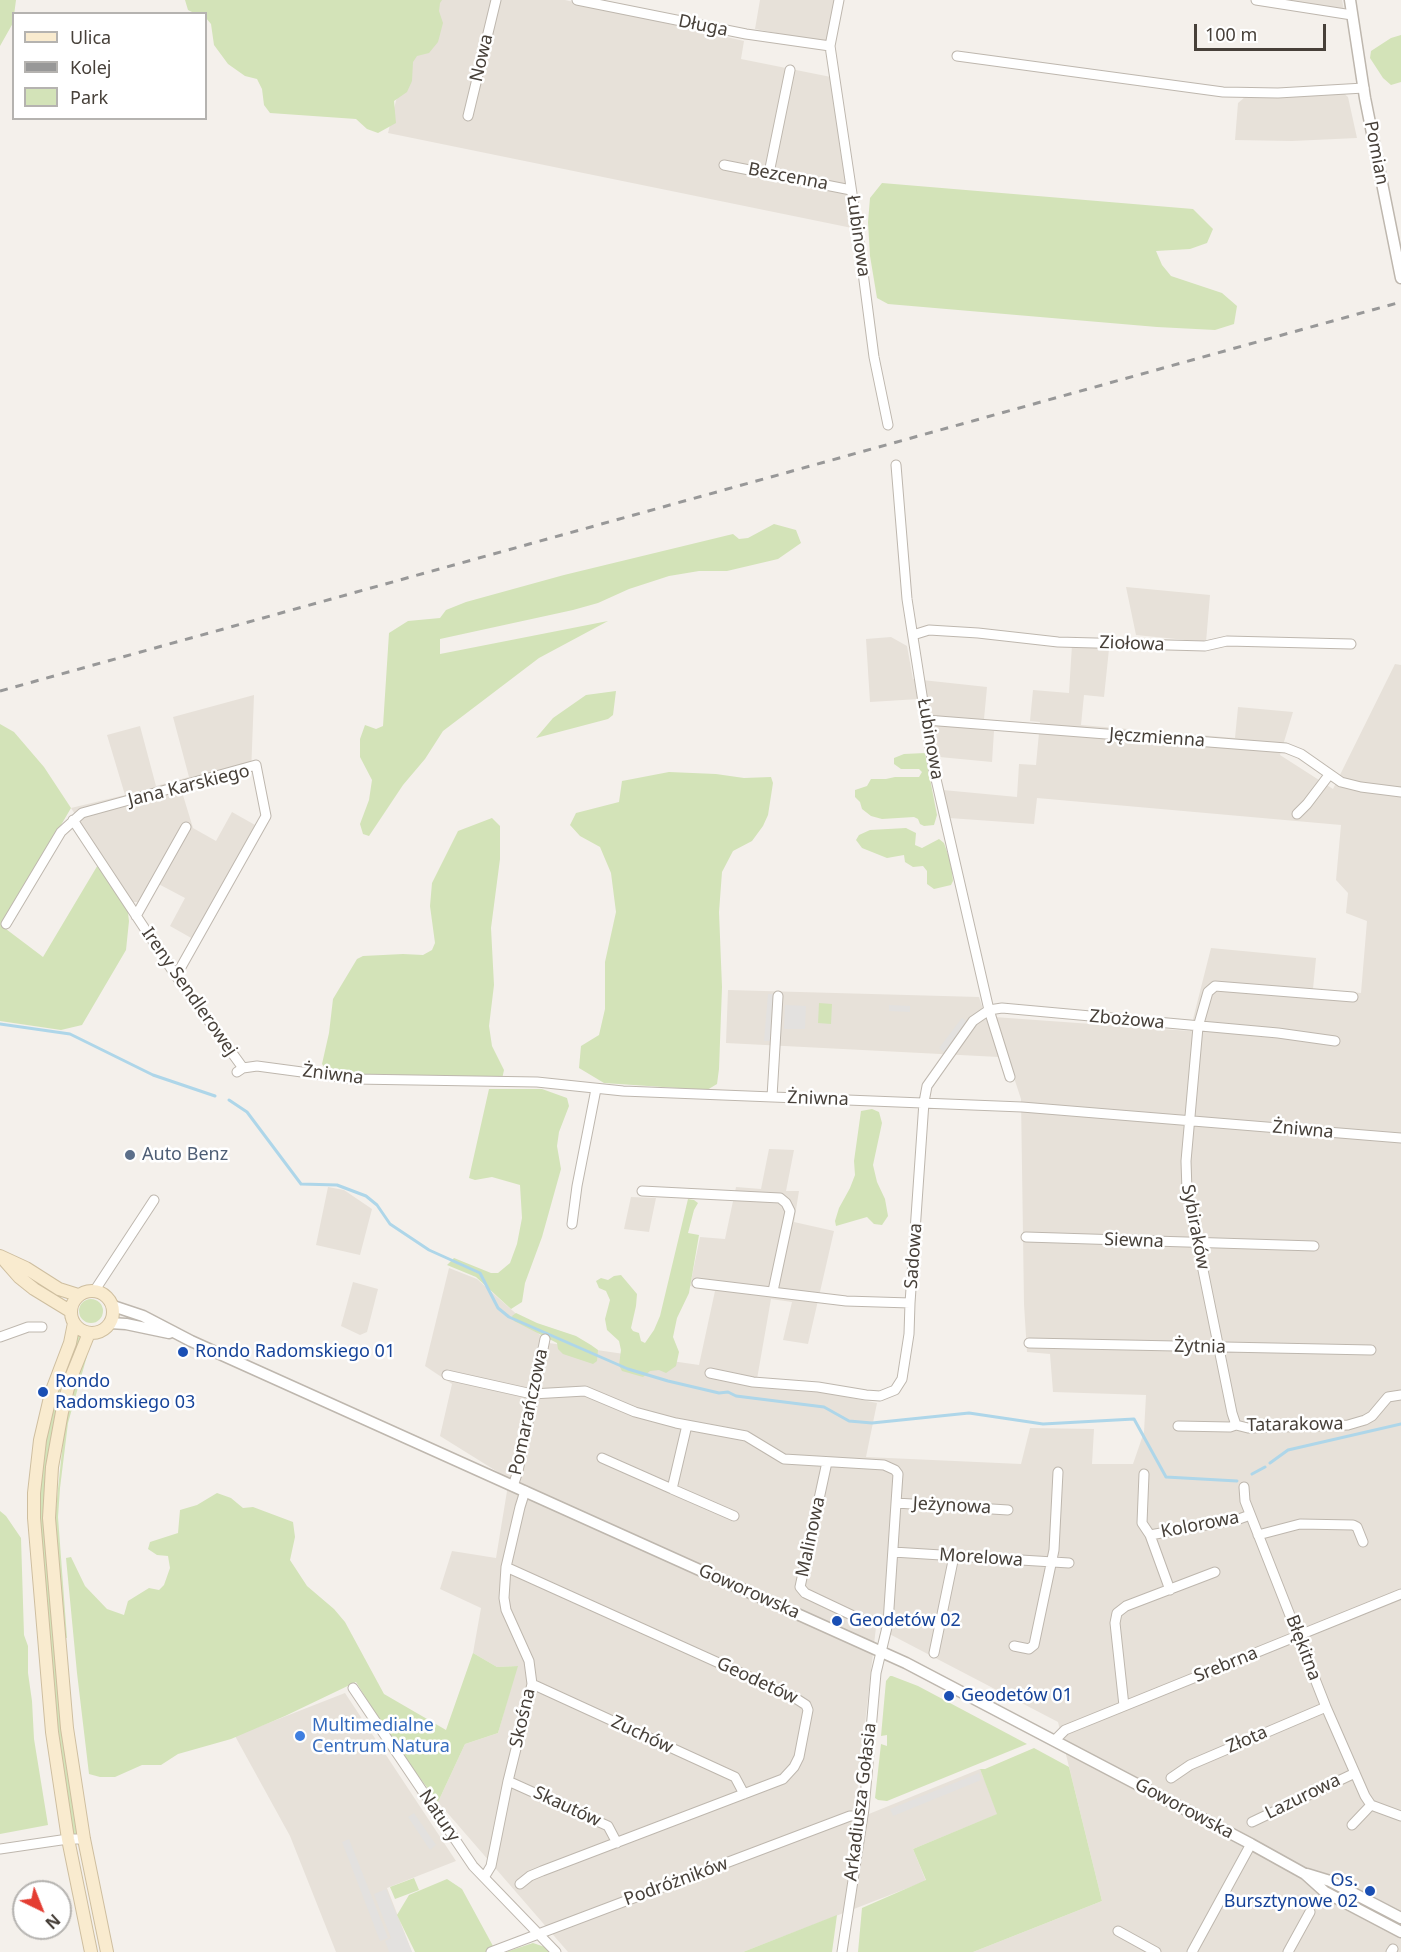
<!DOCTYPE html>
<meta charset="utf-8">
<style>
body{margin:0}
#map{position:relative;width:1401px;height:1952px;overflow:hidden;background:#f4f0eb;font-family:"Noto Sans",sans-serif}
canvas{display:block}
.legend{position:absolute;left:12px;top:12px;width:195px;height:108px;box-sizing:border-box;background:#fff;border:2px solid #b5b3b0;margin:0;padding:8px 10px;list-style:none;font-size:18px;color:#474039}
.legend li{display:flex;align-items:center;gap:12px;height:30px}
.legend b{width:30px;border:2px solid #b5b3b0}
.north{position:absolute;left:12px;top:1880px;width:60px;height:60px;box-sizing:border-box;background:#fff;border:2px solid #b5b3b0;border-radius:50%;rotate:137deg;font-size:16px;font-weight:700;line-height:24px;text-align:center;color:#474039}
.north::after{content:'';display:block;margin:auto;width:21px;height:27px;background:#e43d32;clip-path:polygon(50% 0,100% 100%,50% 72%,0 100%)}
.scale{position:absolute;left:1194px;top:24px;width:132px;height:27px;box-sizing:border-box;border:3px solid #474039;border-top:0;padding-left:8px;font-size:18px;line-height:21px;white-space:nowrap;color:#474039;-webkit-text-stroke:4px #fff;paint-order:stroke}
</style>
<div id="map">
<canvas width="1401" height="1952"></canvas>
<ul class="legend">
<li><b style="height:8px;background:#f9ebcf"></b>Ulica</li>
<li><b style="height:8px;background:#989898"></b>Kolej</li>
<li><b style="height:16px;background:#d3e3b8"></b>Park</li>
</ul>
<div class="north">N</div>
<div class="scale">100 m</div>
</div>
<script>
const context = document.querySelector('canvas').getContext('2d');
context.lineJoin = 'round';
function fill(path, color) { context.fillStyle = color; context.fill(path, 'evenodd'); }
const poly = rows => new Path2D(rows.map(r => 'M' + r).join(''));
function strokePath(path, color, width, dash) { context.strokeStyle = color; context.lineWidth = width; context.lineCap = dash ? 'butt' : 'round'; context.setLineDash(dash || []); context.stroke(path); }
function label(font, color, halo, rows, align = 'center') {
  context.font = font + ' "Noto Sans",sans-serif'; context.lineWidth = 5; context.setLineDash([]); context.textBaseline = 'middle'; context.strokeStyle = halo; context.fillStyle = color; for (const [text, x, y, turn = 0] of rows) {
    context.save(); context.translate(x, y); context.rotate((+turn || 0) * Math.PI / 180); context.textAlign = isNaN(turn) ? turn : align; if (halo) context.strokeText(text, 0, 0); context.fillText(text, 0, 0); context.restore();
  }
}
const residential = poly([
 [421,0,565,0,744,41,741,59,831,77,852,228,388,133],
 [760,0,837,0,829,43,755,29],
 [1284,0,1342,0,1344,10],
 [1341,91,1348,97,1357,138,1292,141,1235,140,1238,103,1245,97,1290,96],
 [1126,587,1210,595,1206,642,1136,635],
 [891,637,907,646,913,679,987,687,983,730,994,731,992,762,929,756,919,699,870,702,866,639],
 [1072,645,1109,649,1104,697,1084,695,1081,725,1235,738,1238,707,1293,712,1280,755,1333,789,1395,664,1401,665,1401,1952,973,1952,1102,1901,1058,1722,876,1627,854,1820,980,1769,998,1814,913,1849,926,1881,743,1952,568,1952,438,1802,465,1744,498,1733,517,1666,497,1667,473,1653,481,1608,440,1589,452,1551,496,1558,509,1479,440,1436,452,1384,425,1366,449,1268,477,1279,549,1343,699,1365,715,1291,690,1286,700,1237,725,1239,736,1187,761,1189,769,1149,794,1150,786,1191,799,1191,794,1222,834,1231,808,1344,783,1340,792,1302,771,1299,757,1379,877,1403,866,1457,1021,1464,1030,1428,1094,1429,1092,1464,1133,1464,1144,1432,1146,1395,1053,1392,1050,1354,1027,1352,1024,1304,1021,1099,994,1017,1190,1031,1211,948,1316,958,1313,989,1361,993,1367,921,1346,913,1348,893,1336,880,1341,825,1037,798,1034,824,949,818,943,790,1017,797,1019,764,1036,765,1040,722,1030,721,1033,690,1069,693],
 [254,695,251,774,182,792,193,828,216,841,232,812,255,825,193,939,170,926,185,898,151,880,138,902,132,902,71,808,125,795,107,735,140,726,156,786,189,777,173,717],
 [728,990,979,997,999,1057,726,1043],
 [328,1187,344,1190,372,1209,360,1255,316,1245],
 [631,1197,656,1198,649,1232,624,1229],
 [353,1282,378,1289,367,1332,360,1335,341,1326],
 [345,1693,456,1861,387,1888,412,1952,336,1952,290,1836,235,1736]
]);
const green = poly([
 [0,0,16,0,13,23,0,46],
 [185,0,442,0,440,3,439,11,443,23,438,42,429,53,417,56,413,62,412,81,407,92,394,101,396,123,378,133,367,129,356,119,270,113,264,105,262,89,257,79,245,76,228,64,214,45,211,24,206,18,206,14,194,13,188,10],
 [1401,35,1401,82,1391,85,1383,78,1370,58,1371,51,1391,38],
 [882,183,1193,209,1213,229,1207,243,1190,249,1156,251,1162,265,1171,276,1222,293,1237,306,1234,324,1215,330,1157,327,888,304,877,298,870,256,868,222,870,198],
 [774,524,796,530,801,543,778,559,727,571,699,571,669,576,629,589,598,603,573,610,440,639,440,654,608,621,539,658,443,731,425,759,403,785,369,836,363,834,360,824,369,800,372,780,360,757,360,739,365,725,376,729,383,726,389,633,408,621,440,618,446,610,466,602,564,575,733,534,739,539,748,538],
 [616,691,613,715,608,719,536,738,553,718,586,695],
 [0,724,14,732,44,767,71,808,2,926,43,957,99,863,126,897,129,921,126,950,82,1025,61,1030,0,1021],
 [925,753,937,815,934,825,924,826,920,824,918,819,914,817,882,819,871,816,862,809,860,802,855,797,855,790,867,786,871,779,886,779,895,777,919,777,922,772,919,769,901,769,894,764,894,758,904,754],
 [669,772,716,774,744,778,771,777,773,783,768,815,763,826,752,841,733,851,722,872,719,912,722,987,719,1069,717,1084,707,1090,604,1083,579,1068,581,1046,599,1035,605,1009,605,962,616,912,611,873,600,847,580,836,570,825,576,813,619,802,622,781],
 [492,818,500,826,500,859,491,928,494,985,489,1026,492,1046,504,1070,502,1079,354,1076,328,1072,322,1064,329,1033,333,999,357,959,363,956,403,954,423,955,432,950,435,943,430,906,432,883,458,831],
 [906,828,916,833,915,845,922,848,939,839,944,843,951,863,953,881,951,885,934,889,927,884,927,871,923,866,913,867,905,862,904,855,887,858,862,848,856,840,859,835,870,830],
 [819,1003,832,1004,831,1024,818,1023],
 [489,1089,542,1089,567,1098,569,1106,559,1132,557,1146,561,1169,542,1237,525,1283,522,1302,511,1309,476,1277,447,1265,454,1258,491,1273,498,1273,510,1263,517,1244,522,1218,520,1185,492,1177,475,1180,469,1178],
 [872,1109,879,1112,882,1123,873,1165,877,1182,885,1199,888,1216,882,1225,874,1224,867,1217,836,1226,835,1221,839,1208,850,1188,855,1175,854,1161,861,1111],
 [688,1199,694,1200,698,1203,694,1210,688,1233,699,1235,689,1293,677,1318,673,1337,679,1352,676,1366,666,1373,659,1370,650,1371,643,1377,622,1371,619,1365,621,1350,619,1341,607,1330,605,1319,610,1300,606,1291,599,1288,596,1281,601,1278,608,1280,614,1276,621,1275,637,1294,636,1306,631,1328,633,1331,639,1333,641,1341,645,1343,654,1330,660,1316],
 '79 1311a12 12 0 1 1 24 0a12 12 0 1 1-24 0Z',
 [516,1313,537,1323,576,1336,591,1345,598,1350,597,1361,593,1364,563,1354,558,1349,557,1343,514,1321,512,1316],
 [77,1335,82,1336,50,1450,77,1834,71,1836,46,1626,38,1498,43,1449,54,1400],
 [83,1354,87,1356,68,1423,60,1488,58,1517,67,1638,64,1638,55,1517,65,1423],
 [217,1493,231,1498,243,1508,253,1507,293,1522,295,1537,290,1560,307,1586,334,1609,345,1622,384,1694,446,1730,473,1653,497,1667,518,1666,498,1733,465,1744,438,1802,395,1745,356,1682,285,1716,231,1739,178,1754,161,1765,142,1765,115,1777,100,1777,89,1774,77,1673,66,1558,71,1557,85,1586,107,1609,124,1615,128,1601,149,1588,159,1590,164,1585,170,1568,168,1556,157,1555,148,1549,150,1542,178,1533,180,1510,197,1505],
 [0,1511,6,1516,21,1538,24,1635,28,1646,28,1673,32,1701,34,1739,48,1825,0,1834],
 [890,1676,892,1676,918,1686,1027,1744,887,1801,878,1800,875,1798,881,1744,887,1746,887,1735,881,1736,886,1681],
 [1034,1748,1069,1767,1102,1901,973,1952,858,1952,862,1908,926,1880,913,1849,997,1814,980,1769,985,1769],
 [414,1878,419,1890,395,1899,390,1887],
 [447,1879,462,1889,493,1946,502,1952,415,1952,397,1915,409,1895],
 [837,1915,832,1952,743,1952],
 [533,1943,545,1947,550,1952,506,1952]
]);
const parking = poly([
 [768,994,774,994,771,1041,764,1041],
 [785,1005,806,1006,805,1029,784,1029],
 [889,1005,910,1006,910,1012,889,1011],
 [962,1018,967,1022,944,1052,939,1048],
 [979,1773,981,1780,893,1816,890,1809],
 [414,1813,436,1845,430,1850,408,1817],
 [349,1839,388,1938,380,1941,342,1842],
 [386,1889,412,1952,389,1952,385,1941,391,1938,374,1894]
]);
const stream = poly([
 [0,1024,70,1034,153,1075,215,1096],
 [229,1100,247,1112,301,1184,337,1185,366,1196,377,1205,390,1224,429,1250,480,1273,498,1308,509,1317,628,1369,668,1381,719,1393,728,1392,736,1396,824,1407,849,1421,872,1423,969,1413,1043,1424,1134,1419,1166,1477,1237,1481],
 [1270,1463,1288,1450,1401,1424],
 [1252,1474,1265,1467]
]);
const minor = poly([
 [577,0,746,34,830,46],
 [839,0,830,46,858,234,874,357,888,425],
 [1256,0,1352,15],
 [957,56,1223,92,1278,93,1364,88],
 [468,116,496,0],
 [724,165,851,190],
 [769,173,790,70],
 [913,635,929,630,978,633,1058,642,1205,646,1227,641,1351,644],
 [926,720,1286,748,1301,754,1341,782,1361,787,1401,792],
 [1297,814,1307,804,1329,775],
 [73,820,174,973,243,1068],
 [136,916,186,827],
 [6,924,61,832,82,813,256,765,266,816,176,976],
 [237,1072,243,1068,257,1066,354,1079,537,1082,623,1091,1022,1107,1401,1138],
 [1010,1077,989,1010,1002,1008,1278,1033,1335,1041],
 [772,1097,778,996],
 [642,1191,780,1198,786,1203,790,1211,773,1291],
 [572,1224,577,1186,596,1089],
 [1026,1237,1314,1246],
 [697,1283,846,1301,910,1303],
 [95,1290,154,1200],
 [0,1337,28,1327,42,1327],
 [1029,1343,1371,1350],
 [710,1373,753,1382,818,1387,866,1395,880,1396,895,1390,902,1379,909,1334,910,1303,924,1102,927,1086,973,1021,989,1010,933,766,907,599,896,465],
 [447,1375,532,1394,585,1391,635,1412,676,1423,746,1436,784,1459,884,1465,895,1470,898,1474,896,1503,888,1623,876,1673,864,1809,842,1952],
 [687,1425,672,1489,734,1516],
 [1236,1425,1232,1413,1187,1191,1186,1161,1198,1027,1208,992,1215,986,1353,997],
 [1178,1426,1230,1427,1236,1425,1248,1428,1348,1425,1365,1420,1372,1416,1388,1397,1401,1395],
 [602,1458,672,1489],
 [827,1462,800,1587,805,1593,862,1620,888,1623],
 [1144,1474,1142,1523,1150,1535,1170,1590],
 [513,1486,518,1471,545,1339],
 [1244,1487,1245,1501,1326,1707,1365,1796,1371,1805,1401,1816],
 [896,1503,1008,1510],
 [1150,1535,1239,1519,1250,1515],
 [1258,1535,1300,1524,1353,1525,1357,1527,1363,1542],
 [893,1552,1069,1563],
 [506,1567,792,1696,806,1705,808,1710,799,1757,794,1767,783,1779,542,1871,530,1876,520,1884],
 [1014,1646,1029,1649,1034,1645,1054,1550,1058,1472],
 [934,1653,954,1556],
 [532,1684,735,1777,744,1794],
 [353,1688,473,1866,556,1952],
 [1124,1706,1115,1623,1117,1613,1126,1606,1215,1572],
 [1055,1740,1065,1730,1401,1594],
 [1171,1778,1190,1765,1326,1707],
 [508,1781,608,1826,617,1843],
 [1252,1822,1355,1773],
 [1352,1825,1371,1805],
 [0,1849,68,1839,84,1839],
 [485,1876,491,1866,508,1781,532,1684,529,1661,506,1610,504,1598,506,1567,520,1507,525,1491],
 [1118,1931,1156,1952],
 [491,1952,850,1816,863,1816],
 [1192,1952,1251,1844],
 [1288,1952,1310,1912],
 [1391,1952,1393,1949]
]);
const tertiary = poly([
 [1350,0,1365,98,1401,278],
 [113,1306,143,1316,191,1341,906,1663,1251,1844,1305,1874,1325,1892,1401,1932],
 [110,1323,126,1324,169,1333],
 [1307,1874,1330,1881,1401,1918]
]);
const secondary = poly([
 [0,1256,26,1268,59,1289,78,1295],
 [5,1261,19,1277,34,1289,70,1311],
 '71 1312a21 21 0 1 1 42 0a21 21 0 1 1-42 0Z',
 [74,1323,70,1343,51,1393,40,1440,34,1493,34,1518,52,1732,68,1839,91,1952],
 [89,1333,70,1380,62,1412,52,1467,49,1518,67,1728,84,1839,107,1952]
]);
const rail = poly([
 [0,691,1401,302]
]);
const markers = [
 [130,1155,6,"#5c6f8a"],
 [183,1352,6,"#1a4fb4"],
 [43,1392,6,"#1a4fb4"],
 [837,1621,6,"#1a4fb4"],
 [949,1696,6,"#1a4fb4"],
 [300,1736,6,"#3f7fe0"],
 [1370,1891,6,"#1a4fb4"]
];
const streetNames = [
 ["Długa",703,26,11],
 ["Nowa",482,58,-77],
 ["Pomian",1376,153,79],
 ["Bezcenna",788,177,11],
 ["Łubinowa",858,236,82],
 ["Ziołowa",1132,644,2],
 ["Jęczmienna",1157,738,4],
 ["Łubinowa",930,739,80],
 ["Jana Karskiego",189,786,-14],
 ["Ireny Sendlerowej",189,992,55],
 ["Zbożowa",1127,1020,5],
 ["Żniwna",333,1075,7],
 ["Żniwna",818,1099,2],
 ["Żniwna",1303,1130,5],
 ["Sybiraków",1195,1227,79],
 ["Siewna",1134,1241,2],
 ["Sadowa",914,1256,-86],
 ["Żytnia",1200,1347,1],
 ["Pomarańczowa",529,1412,-78],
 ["Tatarakowa",1295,1425,-1],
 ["Jeżynowa",952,1506,3],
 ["Kolorowa",1200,1525,-11],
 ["Malinowa",811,1537,-78],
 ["Morelowa",981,1558,4],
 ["Goworowska",749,1592,24],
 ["Błękitna",1303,1648,69],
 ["Srebrna",1226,1665,-22],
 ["Geodetów",757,1681,25],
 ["Skośna",523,1718,-77],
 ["Zuchów",642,1735,25],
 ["Złota",1247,1740,-23],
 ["Lazurowa",1303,1797,-26],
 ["Arkadiusza Gołasia",861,1802,-83],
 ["Skautów",567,1807,25],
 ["Goworowska",1184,1809,28],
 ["Natury",439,1816,56],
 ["Podróżników",676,1882,-20]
];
const serviceNames = [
 ["Auto Benz",142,1155]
];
const transitNames = [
 ["Rondo Radomskiego 01",195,1352],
 ["Rondo",55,1382],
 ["Radomskiego 03",55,1403],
 ["Geodetów 02",849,1621],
 ["Geodetów 01",961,1696],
 ["Os.",1358,1881,"right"],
 ["Bursztynowe 02",1358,1902,"right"]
];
const shopNames = [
 ["Multimedialne",312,1726],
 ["Centrum Natura",312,1747]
];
fill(residential, '#e7e1d9');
fill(green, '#d3e3b8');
fill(parking, '#e3e1df');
strokePath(stream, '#aed6e9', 3);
strokePath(minor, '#beb7ae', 11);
strokePath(tertiary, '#beb7ae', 13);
strokePath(secondary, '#cebe9f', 14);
strokePath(minor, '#fff', 9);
strokePath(tertiary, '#fff', 10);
strokePath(secondary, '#f9ebcf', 12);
strokePath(rail, '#989898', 3, [8, 8]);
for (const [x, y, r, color] of markers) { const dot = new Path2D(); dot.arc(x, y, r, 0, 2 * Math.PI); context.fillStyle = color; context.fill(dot); strokePath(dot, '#fff', 2); }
label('18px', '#474039', '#fff', streetNames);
label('18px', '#4e5e75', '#fff', serviceNames, 'left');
label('18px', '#164399', '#fff', transitNames, 'left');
label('18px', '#366cbe', '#fff', shopNames, 'left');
</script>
